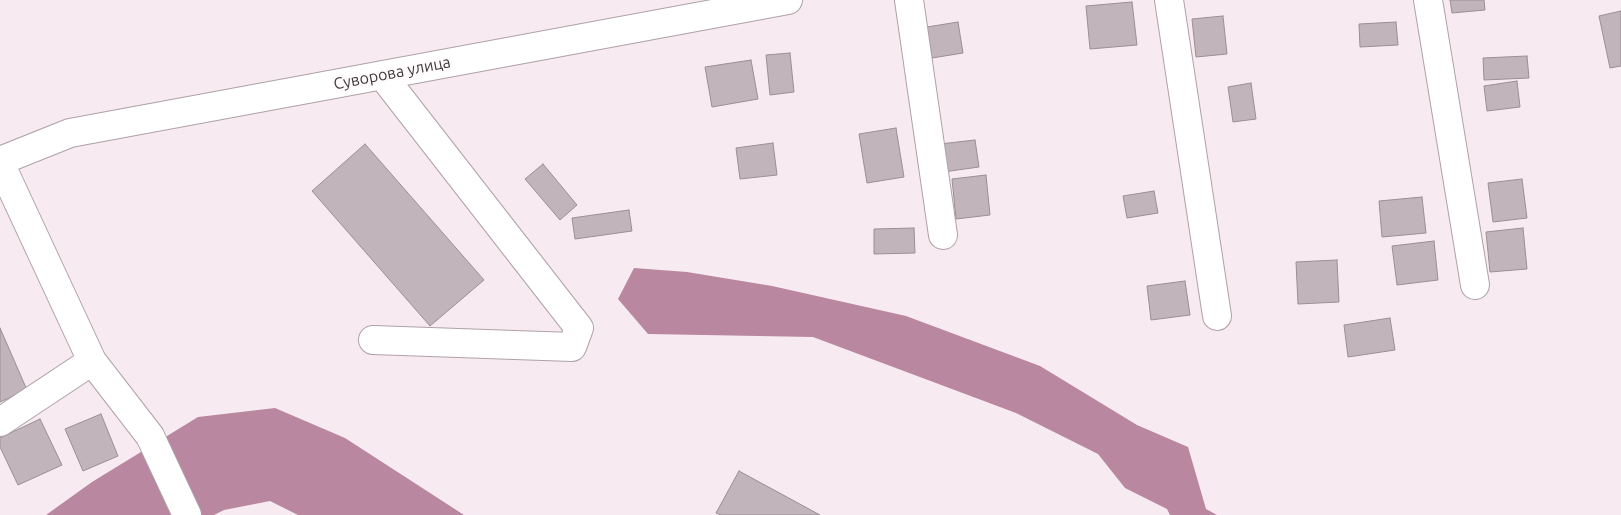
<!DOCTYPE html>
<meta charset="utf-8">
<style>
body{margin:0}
canvas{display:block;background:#f7eaf0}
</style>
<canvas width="1621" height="515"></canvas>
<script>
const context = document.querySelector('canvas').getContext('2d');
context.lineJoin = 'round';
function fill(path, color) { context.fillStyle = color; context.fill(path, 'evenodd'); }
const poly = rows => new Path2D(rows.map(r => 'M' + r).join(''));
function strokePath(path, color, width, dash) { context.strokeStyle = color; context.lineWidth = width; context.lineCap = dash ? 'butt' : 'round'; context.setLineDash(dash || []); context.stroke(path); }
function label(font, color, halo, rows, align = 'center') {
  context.font = font + ' Ubuntu,sans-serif'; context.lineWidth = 4.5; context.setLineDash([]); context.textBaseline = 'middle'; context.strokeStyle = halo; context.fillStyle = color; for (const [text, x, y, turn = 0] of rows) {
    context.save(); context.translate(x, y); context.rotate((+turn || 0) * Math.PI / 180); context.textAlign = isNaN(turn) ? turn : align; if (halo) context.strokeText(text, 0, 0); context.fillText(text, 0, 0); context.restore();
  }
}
const water = poly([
 [634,268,687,272,772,286,906,316,1040,366,1137,425,1188,447,1206,509,1217,515,1170,515,1167,509,1125,488,1098,454,1016,413,813,337,648,334,618,299],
 [275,408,345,438,464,515,298,515,270,501,224,510,214,515,46,515,92,482,198,417]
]);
const building = poly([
 [1450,0,1484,0,1485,10,1452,13,1450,0],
 [1132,2,1137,45,1090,49,1086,6,1132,2],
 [1621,11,1621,66,1610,68,1599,16,1621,11],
 [1223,16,1227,54,1196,57,1192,19,1223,16],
 [958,22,963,53,932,58,927,27,958,22],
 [1396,22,1398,45,1360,47,1359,24,1396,22],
 [790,53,794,92,770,95,766,55,790,53],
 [1527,56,1529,78,1484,80,1483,58,1527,56],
 [751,60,758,99,712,107,705,67,751,60],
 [1517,81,1520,107,1487,111,1484,86,1517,81],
 [1251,83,1256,119,1233,122,1228,87,1251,83],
 [896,128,904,177,867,183,859,134,896,128],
 [975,140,979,167,943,172,940,144,975,140],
 [773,143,777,175,740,179,736,148,773,143],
 [365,144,484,280,430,326,312,191,365,144],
 [543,164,577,205,560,220,525,179,543,164],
 [986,175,990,215,956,219,952,179,986,175],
 [1522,179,1527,218,1493,222,1488,183,1522,179],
 [1154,191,1158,213,1127,218,1123,196,1154,191],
 [1422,197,1426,233,1382,237,1379,201,1422,197],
 [629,210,632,231,575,239,572,218,629,210],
 [914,228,915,253,874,254,874,229,914,228],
 [1523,228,1527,269,1490,272,1486,232,1523,228],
 [1434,241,1438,280,1397,285,1392,246,1434,241],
 [1337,260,1339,302,1298,304,1296,262,1337,260],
 [1185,281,1190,315,1151,320,1147,286,1185,281],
 [1390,318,1395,350,1348,357,1344,325,1390,318],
 [0,328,27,390,0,402,0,328],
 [101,414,118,456,83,471,65,429,101,414],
 [40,419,62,465,18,485,0,447,0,438,40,419],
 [739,471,820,515,721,515,716,513,739,471]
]);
const minor = poly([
 [909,0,943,235],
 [1169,0,1217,316],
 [1428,0,1475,285],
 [0,161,70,133,788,0],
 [0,163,92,361,150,436,187,515],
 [373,340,572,347,579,328,382,75],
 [0,422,92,361]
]);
const streetNames = [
 ["Суворова улица",392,73,-11]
];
fill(water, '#b987a0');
fill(building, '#c1b5bb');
strokePath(building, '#9b8f94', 1);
strokePath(minor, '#aea2a8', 30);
strokePath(minor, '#fff', 28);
label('16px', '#3d383b', '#fffafc', streetNames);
</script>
